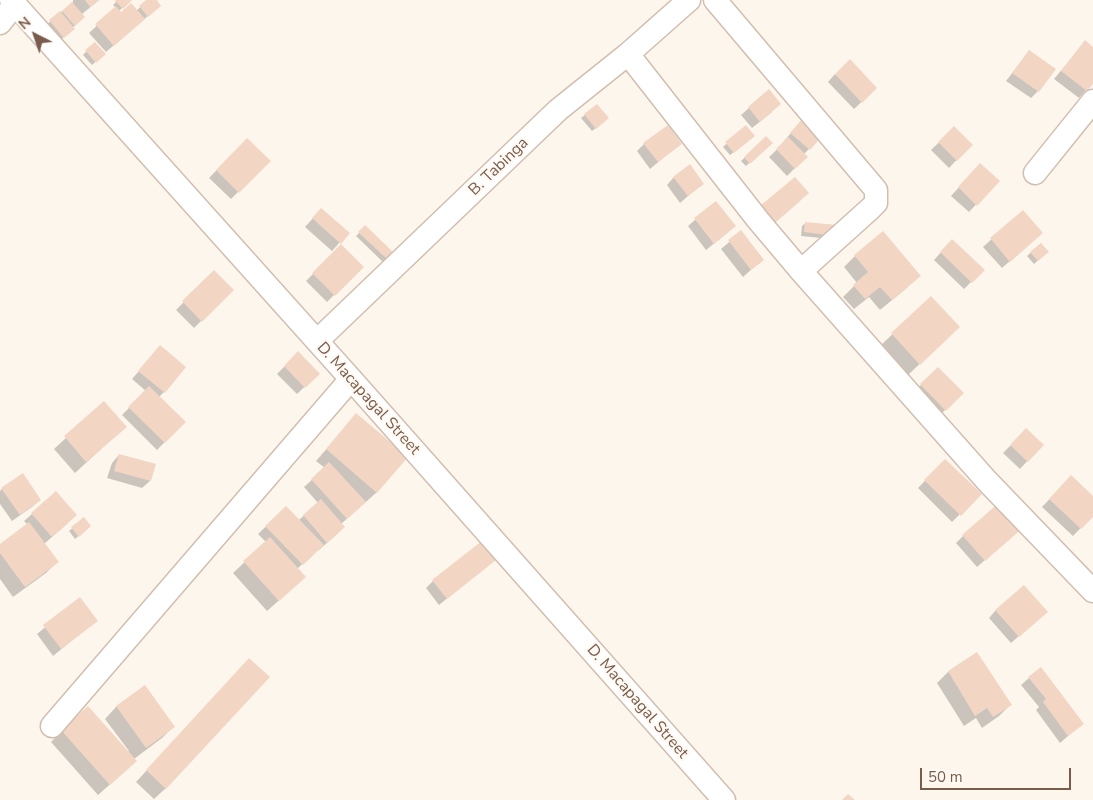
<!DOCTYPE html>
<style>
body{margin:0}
#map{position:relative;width:1093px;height:800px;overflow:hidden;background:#fdf6ec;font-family:"Nunito Sans",sans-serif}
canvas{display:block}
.north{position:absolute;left:10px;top:10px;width:50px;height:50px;-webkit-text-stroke:4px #fffaf3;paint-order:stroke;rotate:319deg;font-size:14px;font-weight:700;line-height:20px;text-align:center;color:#7a5c4d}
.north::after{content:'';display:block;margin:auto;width:18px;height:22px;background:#7a5c4d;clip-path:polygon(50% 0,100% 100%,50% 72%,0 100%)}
.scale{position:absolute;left:920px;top:768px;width:151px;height:22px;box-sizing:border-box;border:2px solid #7a5c4d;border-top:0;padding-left:6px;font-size:15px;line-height:18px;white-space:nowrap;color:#7a5c4d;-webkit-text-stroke:4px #fffaf3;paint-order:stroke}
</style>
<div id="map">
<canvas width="1093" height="800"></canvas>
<div class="north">N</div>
<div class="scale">50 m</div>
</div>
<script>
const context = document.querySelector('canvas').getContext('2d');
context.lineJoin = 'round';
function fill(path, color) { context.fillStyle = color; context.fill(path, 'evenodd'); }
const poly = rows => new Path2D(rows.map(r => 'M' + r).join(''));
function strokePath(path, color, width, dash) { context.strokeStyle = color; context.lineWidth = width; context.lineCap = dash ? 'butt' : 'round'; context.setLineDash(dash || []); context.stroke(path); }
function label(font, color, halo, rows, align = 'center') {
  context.font = font + ' "Nunito Sans",sans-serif'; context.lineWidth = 4.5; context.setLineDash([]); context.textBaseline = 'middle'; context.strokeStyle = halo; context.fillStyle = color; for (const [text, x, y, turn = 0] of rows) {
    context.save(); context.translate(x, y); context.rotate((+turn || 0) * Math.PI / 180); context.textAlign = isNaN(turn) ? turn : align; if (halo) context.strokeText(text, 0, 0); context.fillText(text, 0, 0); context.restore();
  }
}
const shadow = poly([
 [73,0,99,0,81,15,83,17,60,41,46,25,73,2],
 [118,0,130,0,119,11,121,14,136,11,148,0,155,0,156,9,106,52,89,33,116,8,113,5],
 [1085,42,1093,48,1093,82,1079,98,1054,79],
 [94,43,104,54,92,65,83,55],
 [1029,52,1038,91,1031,98,1006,81],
 [835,74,868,96,854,109,828,82],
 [597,106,604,122,592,131,581,118],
 [749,108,772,112,752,128,741,115],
 [746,127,750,139,730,155,723,147],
 [796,127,809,149,804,154,806,157,787,176,769,157,785,142,784,141],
 [954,128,971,145,949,168,931,150],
 [766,138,771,143,746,166,741,161],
 [247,139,269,161,231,199,209,178],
 [644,144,680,144,650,169,637,151],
 [973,172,998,181,969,212,951,196],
 [674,177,703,183,680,203,667,185],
 [800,201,768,228,755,213,762,206],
 [716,202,727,233,706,250,688,226],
 [1023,211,1034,240,1002,268,983,247],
 [314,217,348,233,332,251,305,227],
 [806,223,835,226,831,239,801,236,802,226],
 [365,227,392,253,383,262,356,236],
 [741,232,763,259,743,277,721,249],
 [952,240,983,270,964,289,934,260],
 [1041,244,1047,252,1034,264,1027,256],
 [341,246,362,267,327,302,306,281],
 [855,256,908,287,880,310,869,297,854,309,843,297,857,283,844,267],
 [214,272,232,290,194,328,176,310],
 [931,298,947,338,908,375,881,345],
 [160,347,164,392,159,397,184,422,157,450,122,415,146,391,132,379],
 [298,353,318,374,297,394,277,374],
 [938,368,962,393,937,418,913,393],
 [104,403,125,427,75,473,54,449],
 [356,415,377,492,341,524,344,527,336,535,319,550,318,549,297,569,293,588,267,611,233,573,266,542,258,534,286,507,299,520,318,503,304,487,325,468,316,461],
 [1026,430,1042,445,1020,469,1003,453],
 [119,455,150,481,142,488,107,478,112,463],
 [945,460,980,494,952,522,918,488],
 [1071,477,1093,498,1093,515,1073,536,1042,507],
 [2,489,40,500,32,507,12,521,0,504,0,491],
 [32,514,68,523,44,544,57,562,46,573,13,597,0,579,0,545,28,525,24,521],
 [83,519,86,530,75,539,69,531],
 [1016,533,977,567,956,543,963,536],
 [500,556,439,605,426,588,433,581],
 [79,599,96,621,53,656,37,634],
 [996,610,1038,619,1011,643,989,618],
 [238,671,166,788,154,799,136,782],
 [948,672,1010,705,999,716,982,728,976,718,964,726,937,683],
 [1029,678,1082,724,1060,743,1036,710,1039,707,1021,685],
 [144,687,173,727,162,738,134,759,124,772,98,795,51,742,62,731,127,752,129,751,105,719,116,707]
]);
const building = poly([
 [85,0,99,0,90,7],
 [116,0,132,0,123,9,115,1],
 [146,0,157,0,161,6,148,17,139,6],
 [72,2,85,17,75,26,62,11],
 [131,3,145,19,114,46,95,24,116,6,121,12],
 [60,11,75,29,64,38,49,20],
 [1085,40,1093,47,1093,84,1087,91,1061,71],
 [95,42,106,54,96,63,85,50],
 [1029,50,1056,69,1039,92,1012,73],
 [850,59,877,88,862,103,835,74],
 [769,89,781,104,760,122,748,107],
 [597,104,609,118,596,129,584,114],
 [803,118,823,135,810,150,790,133],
 [668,125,682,144,658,162,643,143],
 [746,125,755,136,734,153,725,142],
 [954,126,973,145,957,161,938,142],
 [766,136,773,143,750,164,744,157],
 [788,137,808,157,795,169,776,149],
 [247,138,271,161,239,193,216,170],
 [980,163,1000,181,977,206,958,187],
 [690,164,704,184,688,196,673,177],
 [795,177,809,193,776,222,761,205],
 [716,201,736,226,714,244,694,218],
 [321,208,350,233,341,244,312,218],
 [1023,210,1043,233,1010,262,990,238],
 [805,222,837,225,835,236,804,232],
 [365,225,394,253,387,259,358,232],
 [741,230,764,260,751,270,728,240],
 [883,231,921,276,892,300,880,287,865,299,853,285,868,272,854,255],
 [952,239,985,270,972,283,940,252],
 [1041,243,1049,252,1038,261,1030,252],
 [341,244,364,267,335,296,312,273],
 [214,270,234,290,202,322,182,301],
 [931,296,960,327,920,365,891,333],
 [160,345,186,367,165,393,138,371],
 [298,351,320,374,305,388,284,366],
 [938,367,964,393,946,411,920,384],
 [149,386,186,422,165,443,128,407],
 [104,401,127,427,86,462,64,436],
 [356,413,408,457,377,493,326,449],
 [1026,428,1044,445,1028,462,1010,445],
 [119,454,156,464,151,481,114,471],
 [945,459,982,494,961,516,924,480],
 [329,462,366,502,347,519,311,479],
 [23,473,41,500,20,515,1,488],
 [1071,475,1093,496,1093,517,1081,529,1049,499],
 [56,491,77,515,52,537,31,513],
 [321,499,345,527,327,543,303,515],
 [1002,500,1025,526,985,561,962,535],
 [286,506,324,545,303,565,265,526],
 [84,517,91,526,79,537,71,527],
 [29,522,59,562,25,587,0,553,0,544],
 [270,537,306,577,279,601,243,561],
 [487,537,501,556,447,599,432,580],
 [1024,585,1048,612,1019,637,995,610],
 [80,597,98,621,61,649,43,625],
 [977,652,1012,705,993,717,987,708,975,716,948,671],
 [249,658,270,677,166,789,146,770],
 [1041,667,1084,724,1068,736,1043,702,1046,699,1028,677],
 [145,685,175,727,146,748,116,706],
 [88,706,137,761,110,785,61,730],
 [848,794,855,800,842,800]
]);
const minor = poly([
 [11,0,351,379,724,800],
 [715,0,876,190,876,203,871,208,801,271],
 [0,23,15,4],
 [628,54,758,220,801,271,987,481,1093,591],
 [1035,173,1093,101],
 [317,341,558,110,628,54,689,0],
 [52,726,351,379]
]);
const streetNames = [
 ["B. Tabinga",499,167,-44],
 ["D. Macapagal Street",368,399,48],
 ["D. Macapagal Street",637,702,49]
];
fill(shadow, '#0003');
fill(building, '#f3d5c3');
strokePath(minor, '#d1beb0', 25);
strokePath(minor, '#fff', 22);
label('16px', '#7a5c4d', '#fffaf3', streetNames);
</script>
